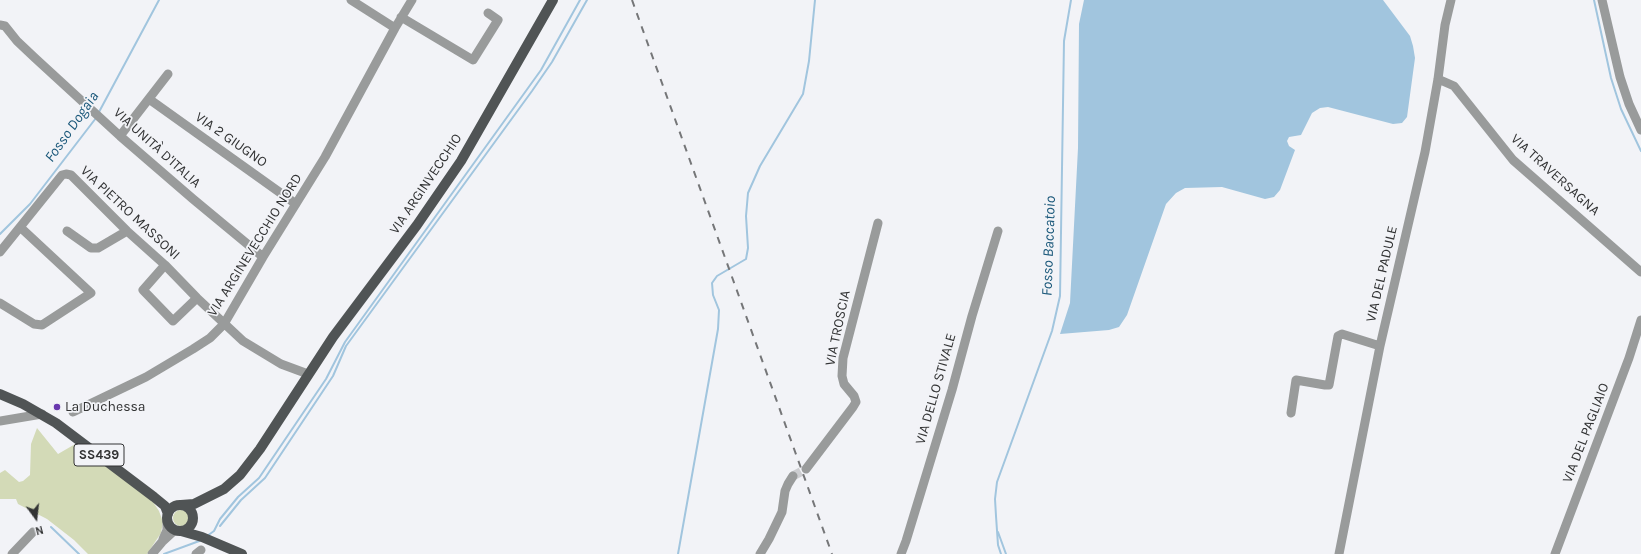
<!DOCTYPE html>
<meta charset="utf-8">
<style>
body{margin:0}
#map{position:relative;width:1641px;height:554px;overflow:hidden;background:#f2f3f7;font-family:Karla,sans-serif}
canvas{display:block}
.north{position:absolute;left:16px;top:498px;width:40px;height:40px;-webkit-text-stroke:3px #f2f3f7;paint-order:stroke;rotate:165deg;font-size:11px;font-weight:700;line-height:16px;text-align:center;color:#323334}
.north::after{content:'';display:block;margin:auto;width:14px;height:18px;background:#323334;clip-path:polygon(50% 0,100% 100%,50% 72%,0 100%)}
</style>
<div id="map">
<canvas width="1641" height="554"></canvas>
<div class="north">N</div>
</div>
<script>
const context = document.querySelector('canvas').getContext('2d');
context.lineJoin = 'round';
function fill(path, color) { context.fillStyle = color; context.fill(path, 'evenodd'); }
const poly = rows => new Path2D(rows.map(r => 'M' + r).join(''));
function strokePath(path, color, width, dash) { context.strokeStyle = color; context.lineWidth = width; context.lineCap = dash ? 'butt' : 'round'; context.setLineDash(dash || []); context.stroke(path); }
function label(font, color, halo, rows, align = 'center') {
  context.font = font + ' Karla,sans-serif'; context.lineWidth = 3.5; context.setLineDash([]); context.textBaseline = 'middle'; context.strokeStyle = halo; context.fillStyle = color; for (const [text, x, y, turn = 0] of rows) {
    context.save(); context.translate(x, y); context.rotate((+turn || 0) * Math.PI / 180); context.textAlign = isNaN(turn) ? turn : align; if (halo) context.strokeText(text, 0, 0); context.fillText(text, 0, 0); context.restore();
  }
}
const green = poly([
 [37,428,58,454,77,443,153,502,159,511,163,522,161,533,147,554,88,554,74,540,47,519,18,504,16,499,0,499,0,473,5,470,19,482,23,481,30,475,31,444],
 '173 518a8 8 0 1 1 16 0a8 8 0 1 1-16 0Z'
]);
const water = poly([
 [1084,0,1383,0,1410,36,1413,46,1415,58,1407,117,1402,123,1393,124,1328,107,1320,108,1312,113,1301,135,1289,137,1287,141,1289,146,1295,150,1280,190,1274,197,1265,199,1222,187,1185,188,1176,193,1166,204,1127,315,1119,327,1109,330,1060,334,1070,303,1078,148,1079,24]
]);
const stream = poly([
 [1594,0,1611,78,1621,109,1641,151],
 [99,112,159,0],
 [0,234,30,204,96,118],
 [220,526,241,500,265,478,333,376,346,346,532,91,552,62,587,0],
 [51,527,79,554],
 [998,532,1006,554],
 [207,536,214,531,220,519,238,497,259,478,326,379,345,342,541,70,580,0],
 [164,554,202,540],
 [678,554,718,329,719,310,713,295,712,283,717,276,746,259,748,248,746,216,748,193,760,166,803,94,809,61,815,0],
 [1001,554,998,545,996,516,995,499,997,482,1052,331,1060,296,1064,41,1071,0]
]);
const minorTunnel = poly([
 [793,476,806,469]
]);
const minor = poly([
 [351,0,395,28],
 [1602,0,1620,77,1629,104,1641,130],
 [401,17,473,60,498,20,488,13],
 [0,25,5,26,17,41,35,58,120,136,193,199,263,257],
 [1438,79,1454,86,1513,160,1641,272],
 [149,99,296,204],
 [120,136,168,74],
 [67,231,91,248,98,248,127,231],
 [0,252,62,175,66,174,71,175,127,231,165,265,197,298,243,341,281,364,308,374],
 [165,265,143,290,173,321,197,298],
 [0,303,34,324,42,325,91,293,20,227],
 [73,412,146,377,193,349,210,338,224,324,263,257,325,157,395,28,412,0],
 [1291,413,1296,380,1325,385,1329,385,1338,336,1342,334,1380,346],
 [0,421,42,414],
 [806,469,853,407,856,402,854,396,844,384,842,376,843,358,878,223],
 [163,539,167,530,167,520],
 [12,554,33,532],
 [152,554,162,542,175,530],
 [196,554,201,550],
 [760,554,769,539,782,512,785,491,788,484,793,476],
 [901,554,906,541,952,390,972,316,998,231],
 [1339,554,1380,346,1425,152,1438,79,1445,25,1451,0],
 [1555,554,1629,358,1641,320]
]);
const major = poly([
 [0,394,23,404,56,423,154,497,165,506,168,514],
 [181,505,194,504,224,489,240,475,260,449,333,337,417,225,461,161,553,0],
 '167 518a13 13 0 1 1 26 0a13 13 0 1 1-26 0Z',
 [181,531,202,537,242,554]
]);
const rail = poly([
 [632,0,832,554]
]);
const markers = [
 [57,407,4,"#6837ae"]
];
const shields = [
 [99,455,50]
];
const shieldNames = [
 ["SS439",99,455]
];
const streetNames = [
 ["VIA 2 GIUGNO",231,140,35],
 ["VIA UNITÀ D'ITALIA",157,148,42],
 ["VIA TRAVERSAGNA",1555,175,42],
 ["VIA ARGINVECCHIO",426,184,-56],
 ["VIA PIETRO MASSONI",130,213,43],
 ["VIA ARGINEVECCHIO NORD",255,245,-58],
 ["VIA DEL PADULE",1382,274,-77],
 ["VIA TROSCIA",838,328,-78],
 ["VIA DELLO STIVALE",936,389,-74],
 ["VIA DEL PAGLIAIO",1586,433,-69]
];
const poiNames = [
 ["La Duchessa",65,407]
];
const waterNames = [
 ["Fosso Dogaia",72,127,-55],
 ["Fosso Baccatoio",1049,246,-88]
];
fill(green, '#d3dab7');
fill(water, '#a1c5de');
strokePath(stream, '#a1c5de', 2);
strokePath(minorTunnel, '#cccdd0', 9, [9, 4.5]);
strokePath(minor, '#999b9b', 9);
strokePath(major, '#505455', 10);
strokePath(rail, '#757678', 2, [7, 7]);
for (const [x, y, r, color] of markers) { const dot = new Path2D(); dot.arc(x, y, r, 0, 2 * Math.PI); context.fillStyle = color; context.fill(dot); strokePath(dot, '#f2f3f7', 1.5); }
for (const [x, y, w] of shields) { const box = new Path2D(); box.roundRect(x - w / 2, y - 11, w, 22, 3); context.fillStyle = '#f2f3f7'; context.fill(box); strokePath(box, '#323334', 1); }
label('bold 13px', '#323334', null, shieldNames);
label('14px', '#323334', '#f2f3f7', streetNames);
label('14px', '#323334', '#f2f3f7', poiNames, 'left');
label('italic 15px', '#1c597b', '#f2f3f7', waterNames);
</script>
